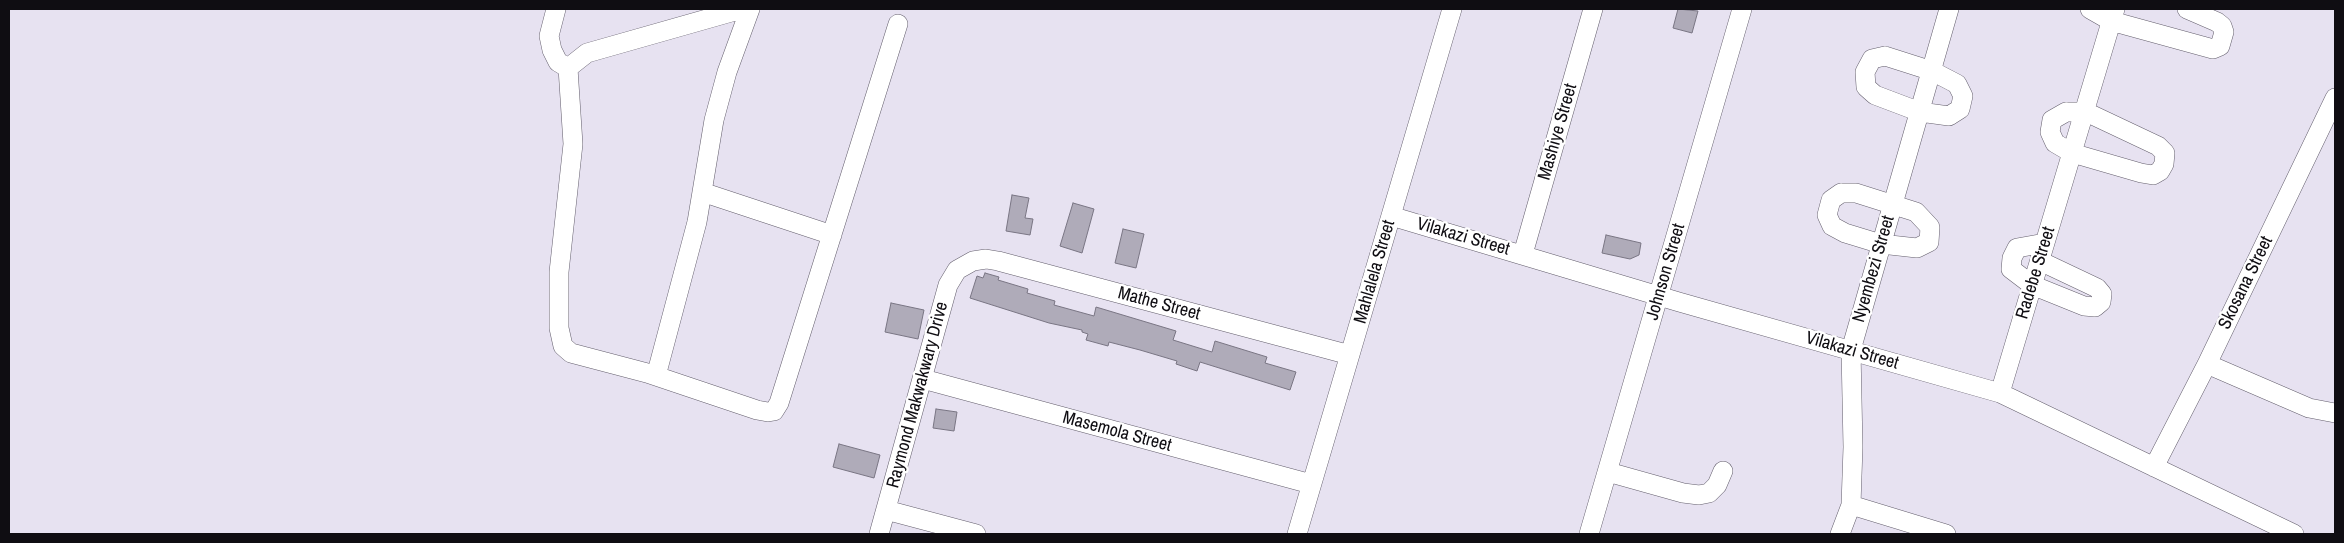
<!DOCTYPE html>
<style>
body{margin:0}
#map{position:relative;width:2344px;height:543px;overflow:hidden;background:#e7e2f1;font-family:"Archivo Narrow",sans-serif}
canvas{display:block}
.frame{position:absolute;inset:0;border:10px solid #0f0d12;pointer-events:none}
</style>
<div id="map">
<canvas width="2344" height="543"></canvas>
<div class="frame"></div>
</div>
<script>
const context = document.querySelector('canvas').getContext('2d');
context.lineJoin = 'round';
function fill(path, color) { context.fillStyle = color; context.fill(path, 'evenodd'); }
const poly = rows => new Path2D(rows.map(r => 'M' + r).join(''));
function strokePath(path, color, width, dash) { context.strokeStyle = color; context.lineWidth = width; context.lineCap = dash ? 'butt' : 'round'; context.setLineDash(dash || []); context.stroke(path); }
function label(font, color, halo, rows, align = 'center') {
  context.font = font + ' "Archivo Narrow",sans-serif'; context.lineWidth = 4.5; context.setLineDash([]); context.textBaseline = 'middle'; context.strokeStyle = halo; context.fillStyle = color; for (const [text, x, y, turn = 0] of rows) {
    context.save(); context.translate(x, y); context.rotate((+turn || 0) * Math.PI / 180); context.textAlign = isNaN(turn) ? turn : align; if (halo) context.strokeText(text, 0, 0); context.fillText(text, 0, 0); context.restore();
  }
}
const building = poly([
 [1678,9,1698,11,1692,33,1673,28,1678,9],
 [1012,195,1029,198,1025,218,1033,219,1030,235,1006,231,1012,195],
 [1073,203,1094,209,1082,253,1060,246,1073,203],
 [1123,229,1144,234,1136,268,1115,263,1123,229],
 [1606,235,1641,243,1639,255,1630,259,1602,253,1606,235],
 [985,273,999,277,998,280,1028,289,1027,293,1055,301,1054,305,1094,316,1096,307,1176,331,1173,340,1212,352,1215,341,1267,357,1265,363,1296,372,1290,390,1200,362,1197,371,1176,364,1177,361,1140,350,1109,342,1108,346,1086,340,1088,334,1082,332,1082,330,1049,323,970,298,977,276,983,278,985,273],
 [891,303,924,310,918,339,885,332,891,303],
 [936,409,957,412,954,431,933,428,936,409],
 [839,444,880,455,874,478,833,467,839,444]
]);
const street = poly([
 [556,9,549,36,552,50,558,62,568,68],
 [742,9,587,53,568,68,573,144,559,272,559,328,563,346,571,353,647,373,757,410,768,412,774,411,779,403,898,24],
 [2090,9,2111,21,2213,49,2220,46,2224,32,2222,26,2217,22,2187,9],
 [1885,56,1932,71,1957,84,1963,96,1960,109,1949,116,1920,112,1875,95,1866,87,1865,72,1872,59,1885,56],
 [2066,112,2086,112,2158,146,2165,153,2164,164,2160,171,2153,175,2141,173,2072,153,2055,143,2050,132,2052,120,2066,112],
 [702,192,832,235],
 [1841,193,1856,193,1916,212,1930,227,1929,242,1917,248,1881,244,1845,233,1832,226,1827,215,1831,200,1841,193],
 [1391,216,1679,302,2000,393,2294,534],
 [1523,254,1593,9],
 [2040,261,2097,288,2102,294,2101,302,2095,307,2084,306,2032,285,2011,269,2012,258,2017,248,2045,243],
 [2207,364,2309,408,2335,413],
 [656,376,697,222,714,120,727,72,750,9],
 [923,379,1311,484],
 [2000,393,2115,9],
 [2154,467,2207,364,2335,98],
 [1608,472,1683,493,1699,495,1709,493,1717,485,1723,471],
 [1851,505,1946,534],
 [886,510,976,534],
 [879,534,948,285,957,270,973,261,986,259,998,261,1350,355],
 [1297,534,1452,9],
 [1589,534,1742,9],
 [1840,534,1851,505,1853,447,1851,350,1949,9]
]);
const streetNames = [
 ["Mashiye Street",1558,132,-74],
 ["Vilakazi Street",1463,237,16],
 ["Nyembezi Street",1874,269,-74],
 ["Mahlalela Street",1375,272,-74],
 ["Johnson Street",1666,272,-74],
 ["Radebe Street",2036,273,-73],
 ["Skosana Street",2246,283,-64],
 ["Mathe Street",1159,304,15],
 ["Vilakazi Street",1852,351,16],
 ["Raymond Makwakwary Drive",918,395,-75],
 ["Masemola Street",1117,432,15]
];
fill(building, '#afabb9');
strokePath(building, '#797583', 1);
strokePath(street, '#645f6d', 20);
strokePath(street, '#fff', 19);
label('18px', '#0f0d12', '#fff', streetNames);
</script>
